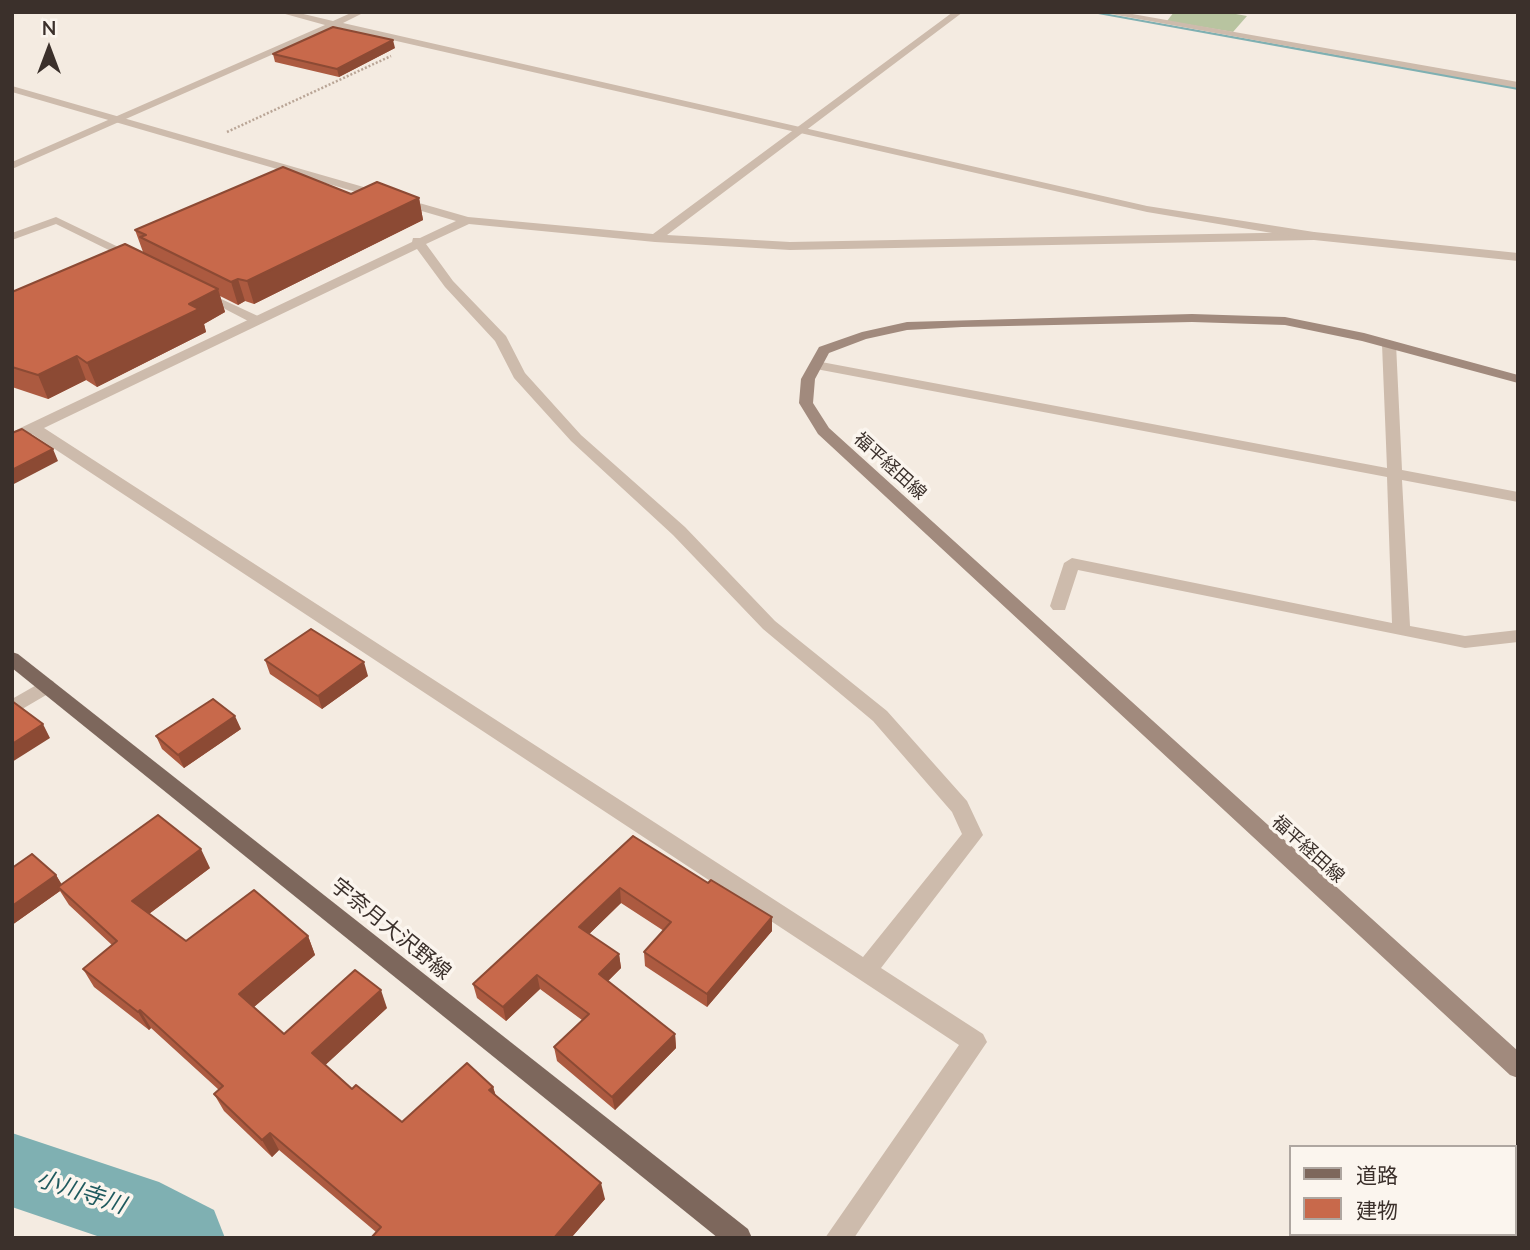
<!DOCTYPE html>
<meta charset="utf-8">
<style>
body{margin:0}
#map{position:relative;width:1530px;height:1250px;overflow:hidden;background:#f4ebe1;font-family:Lato,"Noto Sans JP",sans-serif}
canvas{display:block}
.frame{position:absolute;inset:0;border:14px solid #3b302b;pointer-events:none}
.legend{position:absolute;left:1289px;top:1145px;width:228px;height:91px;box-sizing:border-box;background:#fbf5ee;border:2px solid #aea6a0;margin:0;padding:9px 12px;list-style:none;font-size:21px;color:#3b302b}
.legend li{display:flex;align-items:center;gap:14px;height:35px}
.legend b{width:35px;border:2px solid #aea6a0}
.north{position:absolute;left:14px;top:14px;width:70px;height:70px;-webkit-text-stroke:5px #fbf5ee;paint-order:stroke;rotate:0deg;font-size:19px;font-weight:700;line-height:28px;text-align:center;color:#3b302b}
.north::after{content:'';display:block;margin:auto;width:24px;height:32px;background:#3b302b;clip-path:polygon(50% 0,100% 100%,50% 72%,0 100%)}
</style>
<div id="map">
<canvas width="1530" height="1250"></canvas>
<div class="frame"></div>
<ul class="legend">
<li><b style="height:9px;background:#7d675c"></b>道路</li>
<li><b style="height:19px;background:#c8694b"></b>建物</li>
</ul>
<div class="north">N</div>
</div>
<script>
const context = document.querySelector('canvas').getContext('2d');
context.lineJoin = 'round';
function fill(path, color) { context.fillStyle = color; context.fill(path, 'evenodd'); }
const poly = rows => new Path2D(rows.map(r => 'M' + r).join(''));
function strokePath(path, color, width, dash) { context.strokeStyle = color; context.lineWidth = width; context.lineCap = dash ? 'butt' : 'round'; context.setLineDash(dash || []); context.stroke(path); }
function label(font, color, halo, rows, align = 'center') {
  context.font = font + ' Lato,"Noto Sans JP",sans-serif'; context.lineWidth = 7; context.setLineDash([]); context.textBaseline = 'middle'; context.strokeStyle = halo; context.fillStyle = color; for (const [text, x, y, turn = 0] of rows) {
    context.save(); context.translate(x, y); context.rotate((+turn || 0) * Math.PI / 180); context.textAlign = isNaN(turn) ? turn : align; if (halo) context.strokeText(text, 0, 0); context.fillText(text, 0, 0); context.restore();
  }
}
const green = poly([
 [1174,12,1225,12,1247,16,1233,32,1167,21]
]);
const stream = poly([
 [1087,12,1098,12,1518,87,1518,90,1087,12]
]);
const river = poly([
 [12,1133,159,1182,214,1210,225,1238,103,1238,12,1207,12,1133]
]);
const path = poly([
 [227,132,391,56]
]);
const service = poly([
 [56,217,135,255,137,257,127,259,56,224,12,240,12,233,56,217],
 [204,291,260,317,262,320,256,324,252,323,200,296,200,292,204,291]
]);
const minor = poly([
 [953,12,963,12,667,235,790,242,1314,232,1320,236,1314,240,790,250,655,242,469,224,426,244,453,281,506,336,525,373,581,435,685,527,775,621,887,711,967,801,983,835,881,968,983,1034,987,1042,854,1238,825,1238,959,1045,32,434,12,442,12,432,412,242,413,238,420,238,456,221,12,92,12,86,468,217,653,234,953,12],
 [417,249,445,287,495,341,514,378,571,441,673,535,763,629,873,721,952,812,962,834,863,957,44,428,417,249],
 [1100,12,1121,12,1518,82,1518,88,1100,12],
 [1389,340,1396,344,1402,470,1518,492,1518,502,1402,480,1410,626,1465,636,1518,630,1518,642,1465,648,1078,570,1065,610,1053,610,1050,606,1064,563,1072,558,1392,623,1387,477,816,369,809,365,816,361,1387,468,1382,344,1389,340],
 [47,679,53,681,56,686,53,691,12,715,12,699,47,679]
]);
const tertiary = poly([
 [278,12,295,12,333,21,353,12,365,12,343,23,1147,206,1314,232,1518,253,1518,261,1314,240,1147,212,335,27,12,169,12,162,325,25,278,12]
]);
const secondary = poly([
 [1192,314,1285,317,1364,333,1518,375,1518,383,1362,341,1285,325,1192,322,962,327,907,330,866,339,829,353,815,379,813,403,829,428,1518,1051,1518,1078,1510,1075,818,434,799,403,801,379,819,347,862,332,907,322,1192,314]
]);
const primary = poly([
 [12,652,18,654,748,1229,752,1238,718,1238,12,668,12,652]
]);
const wall = poly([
 [395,48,339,77,275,62,273,54],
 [351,194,419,198,423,220,254,304,245,301,238,305,220,296,225,312,204,324,206,332,97,387,86,380,48,399,12,387,12,292,146,254,143,252,135,230],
 [265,660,368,676,322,709,270,674],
 [241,729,184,768,162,749,156,736],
 [633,836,708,883,772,917,772,931,707,1007,645,966,644,952,664,931,621,903,589,934,619,954,621,968,608,981,675,1034,676,1048,615,1110,557,1061,554,1047,582,1020,540,989,506,1021,477,998,473,984],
 [12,868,56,875,61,884,210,868,149,914,186,941,308,936,315,955,254,1007,284,1034,387,1008,325,1065,352,1089,402,1122,493,1087,496,1096,605,1199,571,1238,371,1238,376,1232,279,1150,272,1157,224,1111,214,1094,219,1090,151,1028,149,1030,94,987,83,969,112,945,69,905,60,891,12,925]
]);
const shadedWall = poly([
 [393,40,395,48,339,77,337,69],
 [419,198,423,220,254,304,247,281],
 [238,279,245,301,238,305,231,282],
 [218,289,225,312,204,324,206,332,97,387,87,363,189,304],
 [77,356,86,380,48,399,38,375],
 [53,449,58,461,12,485,12,470],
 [364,662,368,676,322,709,318,696],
 [235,716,241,729,184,768,178,755],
 [43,724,50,738,12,762,12,744],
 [201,849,210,868,142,919,132,901],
 [56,875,64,888,58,887,60,891,12,925,12,906],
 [620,888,621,903,582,941,579,927],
 [772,917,772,931,707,1007,707,994],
 [308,936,315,955,248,1012,239,994],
 [619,954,621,968,601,988,599,974],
 [537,975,540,989,506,1021,503,1007],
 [381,990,387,1008,320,1070,312,1053],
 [140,1010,151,1028,149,1030,138,1012],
 [675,1034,676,1048,615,1110,612,1097],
 [493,1087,498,1104,489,1090],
 [270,1133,279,1150,272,1157,262,1140],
 [601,1183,605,1199,571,1238,554,1238]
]);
const building = poly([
 [333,27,393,40,337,69,273,54,333,27],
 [283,167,351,194,377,182,419,198,247,281,238,279,231,282,140,237,146,235,135,230,283,167],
 [125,244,218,289,189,304,199,309,87,363,77,356,38,375,12,367,12,292,125,244],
 [22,429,53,449,12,470,12,433,22,429],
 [311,629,364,662,318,696,265,660,311,629],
 [213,699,235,716,178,755,156,736,213,699],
 [12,701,43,724,12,744,12,701],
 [158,815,201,849,132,901,186,941,254,890,308,936,239,994,284,1034,355,970,381,990,312,1053,352,1089,356,1085,402,1122,467,1063,493,1087,489,1090,601,1183,554,1238,371,1238,381,1227,270,1133,262,1140,214,1094,223,1086,140,1010,138,1012,83,969,117,941,58,887,158,815],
 [633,836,708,883,711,880,772,917,707,994,644,952,671,922,620,888,579,927,619,954,599,974,675,1034,612,1097,554,1047,589,1014,537,975,503,1007,473,984,633,836],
 [32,854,56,875,12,906,12,868,32,854]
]);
const streetNames = [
 ["福平経田線",890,466,42],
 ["福平経田線",1308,849,42]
];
const nearStreetnames = [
 ["宇奈月大沢野線",391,929,39]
];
const nearWaternames = [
 ["小川寺川",81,1192,18]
];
fill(green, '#b8c4a0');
fill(stream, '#7fb0b2');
fill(river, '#7fb0b2');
strokePath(path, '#b9a596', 2.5, [2, 2]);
fill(service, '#cdbbac');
fill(minor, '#cdbbac');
fill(tertiary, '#cdbbac');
fill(secondary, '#a18a7d');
fill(primary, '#7d675c');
fill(wall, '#ac5a40');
fill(shadedWall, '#8c4a34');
fill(building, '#c8694b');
strokePath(building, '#8c4a34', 2);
label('18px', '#3b302b', '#fbf5ee', streetNames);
label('21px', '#3b302b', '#fbf5ee', nearStreetnames);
label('italic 23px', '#1f5a5e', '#fbf5ee', nearWaternames);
</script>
